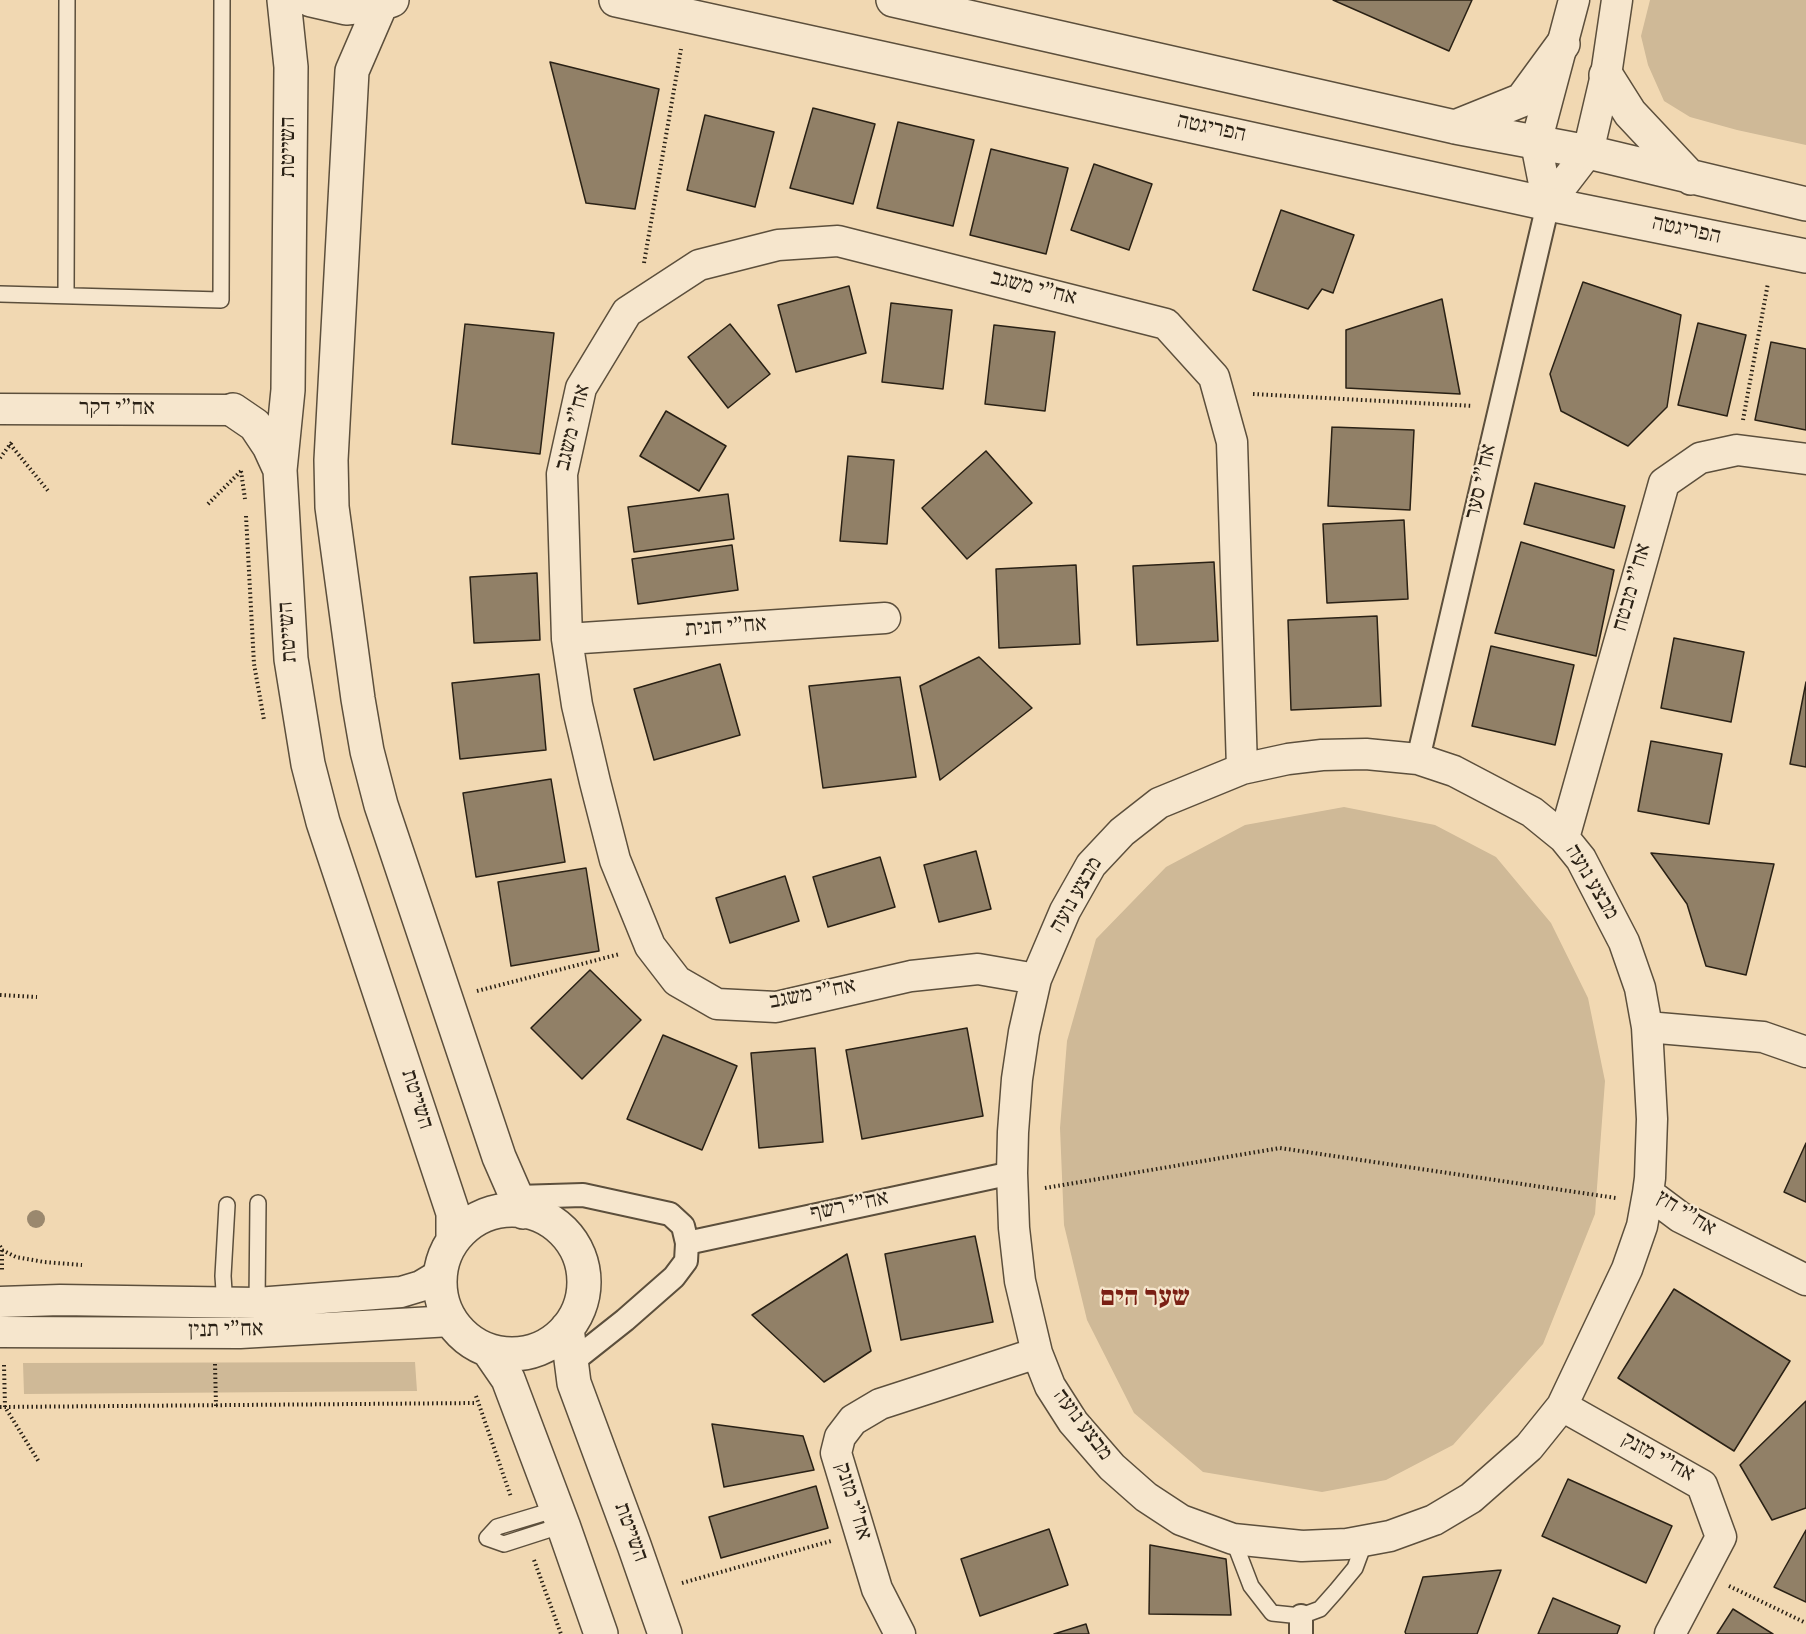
<!DOCTYPE html>
<meta charset="utf-8">
<style>
body{margin:0}
canvas{display:block;background:#f1d8b2}
</style>
<canvas width="1806" height="1634"></canvas>
<script>
const context = document.querySelector('canvas').getContext('2d');
context.lineJoin = 'round';
function fill(path, color) { context.fillStyle = color; context.fill(path, 'evenodd'); }
const poly = rows => new Path2D(rows.map(r => 'M' + r).join(''));
function strokePath(path, color, width, dash) { context.strokeStyle = color; context.lineWidth = width; context.lineCap = dash ? 'butt' : 'round'; context.setLineDash(dash || []); context.stroke(path); }
function label(font, color, halo, rows, align = 'center') {
  context.font = font + ' "Sorts Mill Goudy","Frank Ruhl Libre",serif'; context.lineWidth = 4.5; context.setLineDash([]); context.textBaseline = 'middle'; context.strokeStyle = halo; context.fillStyle = color; for (const [text, x, y, turn = 0] of rows) {
    context.save(); context.translate(x, y); context.rotate((+turn || 0) * Math.PI / 180); context.textAlign = isNaN(turn) ? turn : align; if (halo) context.strokeText(text, 0, 0); context.fillText(text, 0, 0); context.restore();
  }
}
const green = poly([
 [1650,0,1806,0,1806,145,1737,130,1690,117,1664,101,1648,65,1641,36],
 [1344,807,1435,825,1496,857,1551,923,1588,998,1605,1081,1595,1214,1543,1344,1453,1445,1386,1480,1322,1492,1203,1472,1134,1413,1087,1320,1064,1225,1060,1128,1067,1041,1096,939,1166,867,1245,825],
 [415,1362,417,1391,24,1394,23,1363]
]);
const building = poly([
 [1333,0,1472,0,1449,51,1333,0],
 [550,62,659,89,635,209,586,203,550,62],
 [813,108,875,124,853,204,790,188,813,108],
 [705,115,774,132,755,207,687,190,705,115],
 [898,122,974,140,953,226,877,208,898,122],
 [991,149,1068,168,1046,254,970,235,991,149],
 [1094,164,1152,184,1129,250,1071,230,1094,164],
 [1281,210,1354,235,1333,293,1322,289,1308,309,1253,290,1281,210],
 [1583,282,1681,315,1667,407,1628,446,1561,411,1550,374,1583,282],
 [849,286,866,353,796,372,778,305,849,286],
 [1442,299,1460,394,1346,388,1346,330,1442,299],
 [891,303,952,310,943,389,882,382,891,303],
 [1698,323,1746,335,1727,416,1678,405,1698,323],
 [465,324,554,333,540,454,452,444,465,324],
 [730,324,770,374,728,408,688,357,730,324],
 [994,325,1055,332,1045,411,985,404,994,325],
 [1771,342,1806,349,1806,430,1755,420,1771,342],
 [666,411,726,446,699,491,640,456,666,411],
 [1332,427,1414,430,1410,510,1328,506,1332,427],
 [986,451,1032,503,967,559,922,508,986,451],
 [848,456,894,460,887,544,840,541,848,456],
 [1535,483,1625,506,1614,548,1524,524,1535,483],
 [728,494,734,539,634,552,628,507,728,494],
 [1404,520,1408,599,1327,603,1323,524,1404,520],
 [1521,542,1614,570,1596,656,1495,633,1521,542],
 [732,545,738,590,638,604,632,559,732,545],
 [1214,562,1218,641,1137,645,1133,566,1214,562],
 [1076,565,1080,644,999,648,996,569,1076,565],
 [537,573,540,640,474,643,470,577,537,573],
 [1377,616,1381,706,1291,710,1288,620,1377,616],
 [1674,638,1744,652,1731,722,1661,708,1674,638],
 [1491,646,1574,665,1555,745,1472,726,1491,646],
 [979,657,1032,708,940,780,920,686,979,657],
 [720,664,740,735,654,760,634,689,720,664],
 [539,674,546,750,460,759,452,683,539,674],
 [900,677,916,777,823,788,809,686,900,677],
 [1806,682,1806,767,1790,764,1806,682],
 [1651,741,1722,754,1709,824,1638,811,1651,741],
 [551,779,565,862,476,877,463,793,551,779],
 [976,851,991,909,939,922,924,865,976,851],
 [1651,853,1774,864,1746,975,1706,966,1687,904,1651,853],
 [880,857,895,907,828,927,813,877,880,857],
 [586,868,599,951,511,966,498,882,586,868],
 [785,876,799,921,730,943,716,898,785,876],
 [590,970,641,1020,582,1079,531,1028,590,970],
 [967,1028,983,1116,862,1139,846,1050,967,1028],
 [663,1035,737,1066,702,1150,627,1119,663,1035],
 [815,1048,823,1142,759,1148,751,1053,815,1048],
 [1806,1143,1806,1202,1784,1192,1806,1143],
 [975,1236,993,1322,901,1340,885,1254,975,1236],
 [847,1254,871,1351,824,1382,752,1315,847,1254],
 [1674,1289,1790,1361,1734,1451,1618,1378,1674,1289],
 [1806,1401,1806,1508,1772,1520,1740,1465,1806,1401],
 [712,1424,803,1436,814,1470,724,1487,712,1424],
 [1568,1479,1672,1526,1646,1583,1542,1536,1568,1479],
 [816,1486,828,1528,721,1558,709,1517,816,1486],
 [1049,1529,1068,1585,980,1616,961,1559,1049,1529],
 [1806,1530,1806,1602,1774,1587,1806,1530],
 [1150,1545,1226,1559,1231,1615,1149,1614,1150,1545],
 [1501,1570,1477,1634,1406,1634,1405,1632,1423,1577,1501,1570],
 [1553,1598,1620,1626,1617,1634,1538,1634,1553,1598],
 [1733,1609,1773,1634,1717,1634,1733,1609],
 [1086,1624,1089,1634,1054,1634,1086,1624]
]);
const path = poly([
 [644,263,681,49],
 [1253,394,1473,406],
 [1743,420,1768,283],
 [10,444,49,492],
 [0,458,12,442],
 [241,471,245,499],
 [208,504,241,471],
 [246,516,254,664,264,720],
 [477,991,620,954],
 [0,995,37,997],
 [1045,1188,1280,1148,1616,1198],
 [0,1246,2,1250,16,1257,44,1262,82,1265],
 [2,1250,2,1270],
 [215,1364,216,1406],
 [4,1365,5,1407,39,1462],
 [476,1396,511,1497],
 [0,1407,477,1403],
 [534,1560,561,1634],
 [682,1583,831,1541],
 [1729,1586,1806,1623]
]);
const service = poly([
 [0,294,221,300,222,0],
 [66,296,67,0],
 [225,1306,223,1276,227,1205],
 [255,1306,257,1303,258,1203],
 [557,1509,497,1527,487,1538,504,1544,563,1525],
 [1233,1539,1251,1586,1272,1613,1301,1616,1320,1609,1336,1591,1355,1568,1365,1541]
]);
const pedestrian = poly([
 [1418,759,1548,204],
 [517,1197,583,1195,670,1214,683,1226,687,1243,686,1261,674,1277,625,1320,572,1362],
 [687,1243,1012,1173],
 [1301,1634,1301,1616]
]);
const minor = poly([
 [1548,204,1588,152,1606,75,1617,0],
 [1548,204,1536,143,1574,0],
 [0,409,233,410],
 [567,639,885,618],
 [1366,754,1418,759,1454,771,1532,812,1564,838,1581,859,1624,942,1640,988,1647,1027,1652,1119,1650,1178,1648,1193,1642,1226,1627,1269,1562,1406,1529,1447,1471,1498,1434,1520,1390,1536,1347,1544,1302,1546,1233,1539,1181,1520,1146,1497,1112,1467,1073,1422,1050,1386,1037,1353,1020,1281,1014,1228,1012,1173,1013,1132,1017,1079,1024,1032,1036,979,1065,911,1091,865,1122,832,1159,803,1242,769,1288,759,1322,755,1366,754],
 [1564,838,1664,483,1700,458,1737,450,1806,459],
 [1036,979,978,969,911,976,776,1007,717,1004,677,981,650,946,615,860,595,782,577,705,567,639,562,474,581,388,627,312,699,265,778,245,838,241,1166,324,1214,377,1232,442,1242,769],
 [1647,1027,1763,1037,1806,1052],
 [1648,1193,1680,1217,1806,1280],
 [0,1302,60,1300,257,1303,401,1292,421,1286,441,1274],
 [0,1332,240,1333,451,1321],
 [1562,1406,1702,1485,1721,1537,1670,1634],
 [900,1634,877,1589,836,1453,840,1437,853,1420,880,1404,1037,1353]
]);
const tertiary = poly([
 [284,0,291,67,288,390,280,470,291,659,308,764,323,822,453,1213,453,1240],
 [311,0,346,8,381,4,392,0],
 [616,0,1548,204,1806,256],
 [893,0,1455,127,1588,152,1806,204],
 [381,4,352,71,331,460,332,507,358,699,367,751,381,805,499,1157,523,1212],
 [1606,75,1630,113,1691,178],
 [1455,127,1522,100,1563,44],
 [233,410,255,425,269,446,280,470],
 '440 1282a72 72 0 1 1 144 0a72 72 0 1 1-144 0Z',
 [567,1328,574,1383,634,1545,665,1634],
 [488,1350,508,1379,563,1525,601,1634]
]);
const trees = [
 [36,1219]
];
const streetNames = [
 ["הפריגטה",1211,130,12],
 ["השייטת",290,147,-90],
 ["הפריגטה",1686,232,12],
 ["אח\"י משגב",1033,290,14],
 ["אח\"י דקר",117,410],
 ["אח\"י משגב",575,428,-76],
 ["אח\"י סער",1483,482,-77],
 ["אח\"י מבטח",1634,588,-74],
 ["אח\"י חנית",726,629,-4],
 ["השייטת",290,632,-94],
 ["מבצע נועה",1590,883,59],
 ["מבצע נועה",1078,896,-60],
 ["אח\"י משגב",813,996,-11],
 ["השייטת",415,1100,72],
 ["אח\"י רשף",850,1208,-12],
 ["אח\"י חץ",1685,1215,32],
 ["אח\"י תנין",226,1332,-1],
 ["מבצע נועה",1081,1426,53],
 ["אח\"י מזנק",1657,1459,29],
 ["אח\"י מזנק",851,1502,73],
 ["השייטת",629,1533,70]
];
const districtNames = [
 ["שער הים",1145,1300]
];
fill(green, '#cfb997');
fill(building, '#918067');
strokePath(building, '#2a2115', 1.5);
strokePath(service, '#5c4f3c', 18);
strokePath(pedestrian, '#5c4f3c', 26);
strokePath(minor, '#5c4f3c', 33);
strokePath(tertiary, '#5c4f3c', 36);
strokePath(path, '#2a2115', 4, [1.5, 3]);
strokePath(service, '#f6e6cd', 15);
strokePath(pedestrian, '#f6e6cd', 22);
strokePath(minor, '#f6e6cd', 30);
strokePath(tertiary, '#f6e6cd', 33);
context.fillStyle = '#9a886e';
for (const [x, y] of trees) { context.beginPath(); context.arc(x, y, 9, 0, 2 * Math.PI); context.fill(); }
label('22px', '#2a2115', '#f6e6cd', streetNames);
label('bold 28px', '#7a1f14', '#f6e6cd', districtNames);
</script>
